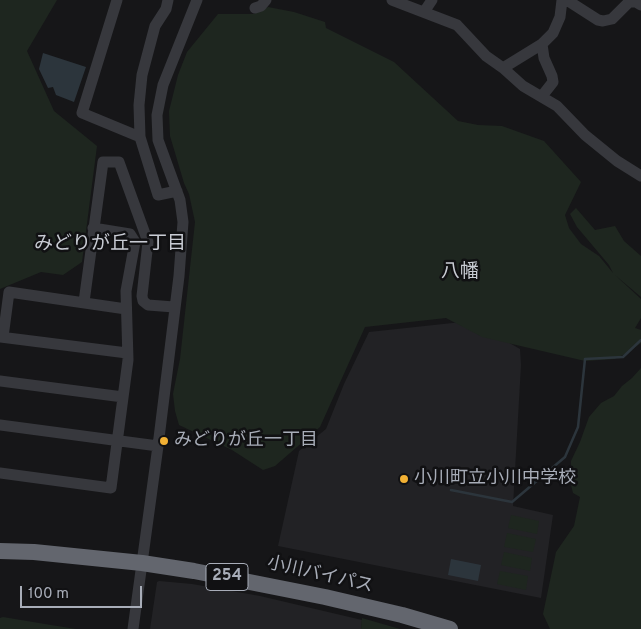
<!DOCTYPE html>
<meta charset="utf-8">
<style>
body{margin:0}
#map{position:relative;width:641px;height:629px;overflow:hidden;background:#161618;font-family:Overpass,sans-serif}
canvas{display:block}
.scale{position:absolute;left:20px;top:586px;width:122px;height:22px;box-sizing:border-box;border:2px solid #a8adb8;border-top:0;padding-left:6px;font-size:15px;line-height:18px;white-space:nowrap;color:#a8adb8;-webkit-text-stroke:4px #111113;paint-order:stroke}
</style>
<div id="map">
<canvas width="641" height="629"></canvas>
<div class="scale">100 m</div>
</div>
<script>
const context = document.querySelector('canvas').getContext('2d');
context.lineJoin = 'round';
function fill(path, color) { context.fillStyle = color; context.fill(path, 'evenodd'); }
const poly = rows => new Path2D(rows.map(r => 'M' + r).join(''));
function strokePath(path, color, width, dash) { context.strokeStyle = color; context.lineWidth = width; context.lineCap = dash ? 'butt' : 'round'; context.setLineDash(dash || []); context.stroke(path); }
function label(font, color, halo, rows, align = 'center') {
  context.font = font + ' Overpass,"Noto Sans JP",sans-serif'; context.lineWidth = 5; context.setLineDash([]); context.textBaseline = 'middle'; context.strokeStyle = halo; context.fillStyle = color; for (const [text, x, y, turn = 0] of rows) {
    context.save(); context.translate(x, y); context.rotate((+turn || 0) * Math.PI / 180); context.textAlign = isNaN(turn) ? turn : align; if (halo) context.strokeText(text, 0, 0); context.fillText(text, 0, 0); context.restore();
  }
}
const built = poly([
 [471,321,520,349,521,365,513,506,553,515,541,598,278,546,299,451,326,429,344,384,369,332],
 [159,581,192,584,260,596,362,620,361,629,150,629,157,582]
]);
const green = poly([
 [0,0,57,0,27,51,54,111,97,146,82,262,63,275,41,272,0,289],
 [268,7,294,12,325,22,326,28,394,62,458,121,478,125,502,126,544,141,581,182,565,215,569,228,581,244,599,256,613,273,609,265,577,227,570,214,576,208,595,230,615,226,624,241,641,256,641,297,615,275,641,299,641,318,635,328,641,330,641,343,627,353,615,359,585,361,482,337,446,318,365,327,320,427,275,466,263,470,232,450,179,425,175,411,173,394,180,359,195,222,189,194,184,183,170,136,169,111,178,75,187,52,218,14,254,14],
 [641,368,641,629,550,629,543,614,556,552,574,526,580,497,573,493,571,485,571,461,580,442,589,417,601,403,614,396,622,386,632,378],
 [511,515,539,521,537,534,508,528],
 [507,533,536,539,533,552,504,547],
 [504,552,532,558,530,571,501,565],
 [500,571,528,576,526,590,497,584],
 [3,617,51,625,76,629,0,629,0,618],
 [362,618,400,629,361,629]
]);
const water = poly([
 [43,53,86,67,74,102,56,95,53,87,48,88,39,69],
 [451,559,481,565,478,581,448,575]
]);
const stream = poly([
 [451,490,512,502,565,457,578,427,585,359,623,357,641,340]
]);
const minor = poly([
 [117,0,82,113,140,137,139,105,142,75,155,26,166,9,168,0],
 [392,0,457,25,486,56,503,68,523,86,557,106,585,135,617,161,641,176],
 [562,0,570,2,598,20,603,21,612,19,629,2,636,2,641,5],
 [255,8,261,6,266,0],
 [424,12,432,0],
 [542,44,544,58,552,76,553,82,542,96],
 [503,68,542,44,553,33,560,17,562,0],
 [140,137,158,195,177,191],
 [84,302,103,162,119,162,148,242,142,296,143,301,148,305,174,307],
 [0,337,127,353],
 [3,337,9,292,126,309],
 [0,381,123,397],
 [0,425,158,446],
 [0,473,111,488,128,360,126,291,135,242,130,234,93,228],
 [133,629,158,446,179,276,183,222,180,200,158,140,157,115,163,85,197,0]
]);
const highway = poly([
 [0,551,34,552,142,563,194,571,325,597,402,615,450,629]
]);
const markers = [
 [164,441,5,"#f2b134"],
 [404,479,5,"#f2b134"]
];
const shields = [
 [227,577,42]
];
const shieldNames = [
 ["254",227,577]
];
const poiNames = [
 ["みどりが丘一丁目",174,441],
 ["小川町立小川中学校",414,479]
];
const streetNames = [
 ["小川バイパス",320,576,13]
];
const neighbourhoodNames = [
 ["みどりが丘一丁目",110,245],
 ["八幡",460,273]
];
fill(built, '#222225');
fill(green, '#1e261f');
fill(water, '#2c353c');
strokePath(stream, '#2c353c', 2.5);
strokePath(minor, '#37383d', 11);
strokePath(highway, '#63666e', 16);
for (const [x, y, r, color] of markers) { const dot = new Path2D(); dot.arc(x, y, r, 0, 2 * Math.PI); context.fillStyle = color; context.fill(dot); strokePath(dot, '#111113', 2); }
for (const [x, y, w] of shields) { const box = new Path2D(); box.roundRect(x - w / 2, y - 13.5, w, 27, 4); context.fillStyle = '#111113'; context.fill(box); strokePath(box, '#a8adb8', 1); }
label('bold 16px', '#a8adb8', null, shieldNames);
label('18px', '#a8adb8', '#111113', poiNames, 'left');
label('18px', '#a8adb8', '#111113', streetNames);
label('19px', '#c9ccd4', '#111113', neighbourhoodNames);
</script>
